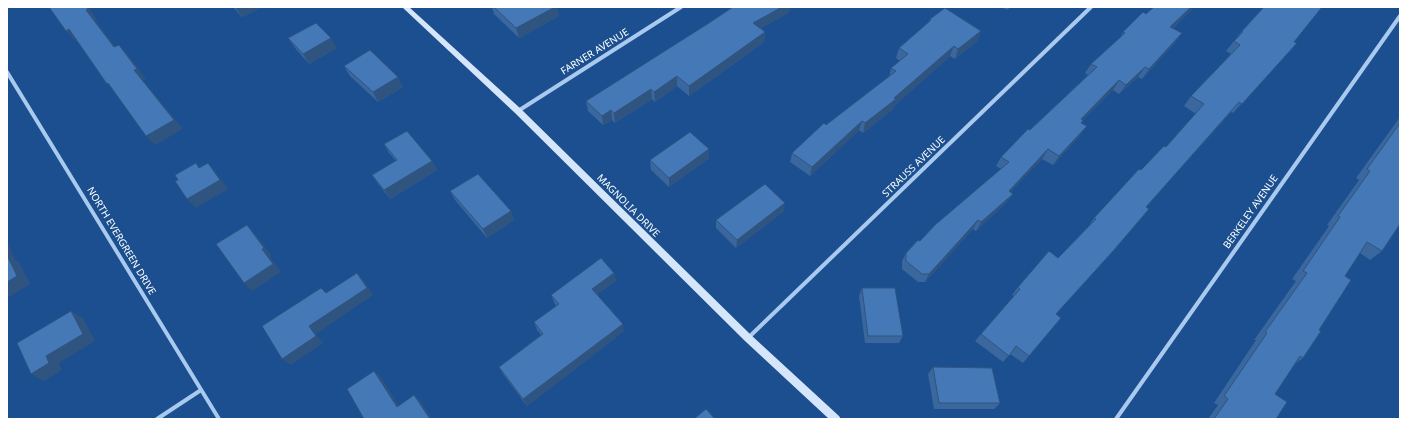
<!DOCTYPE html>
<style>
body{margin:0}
#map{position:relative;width:1407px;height:426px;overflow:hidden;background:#1b4f8f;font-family:"Noto Sans",sans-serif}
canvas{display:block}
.frame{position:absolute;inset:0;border:8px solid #fff;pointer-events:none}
</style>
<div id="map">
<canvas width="1407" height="426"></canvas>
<div class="frame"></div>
</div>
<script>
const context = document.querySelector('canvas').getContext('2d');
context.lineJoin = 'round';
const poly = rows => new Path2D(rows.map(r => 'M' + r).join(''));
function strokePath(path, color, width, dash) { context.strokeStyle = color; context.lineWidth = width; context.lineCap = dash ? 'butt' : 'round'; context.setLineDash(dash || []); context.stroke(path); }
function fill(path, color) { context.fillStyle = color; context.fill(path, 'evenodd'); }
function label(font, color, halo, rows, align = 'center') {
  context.font = font + ' "Noto Sans",sans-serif'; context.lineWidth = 3.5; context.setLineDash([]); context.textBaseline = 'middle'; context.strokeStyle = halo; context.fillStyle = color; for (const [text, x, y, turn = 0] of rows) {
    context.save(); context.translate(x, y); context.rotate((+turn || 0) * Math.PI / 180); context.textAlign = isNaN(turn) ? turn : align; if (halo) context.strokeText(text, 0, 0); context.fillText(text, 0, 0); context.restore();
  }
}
const street = poly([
 [7,72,219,419],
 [518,111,681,7],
 [748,338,1091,7],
 [157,419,201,390],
 [1116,419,1400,16]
]);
const secondary = poly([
 [402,7,409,7,521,109,751,335,839,416,841,419,829,419,745,341,515,113,402,7]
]);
const wall = poly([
 [233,7,262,7,242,17],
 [492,7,557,7,559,16,519,38,494,14],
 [1001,7,1011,7,1007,10],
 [1154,7,1194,7,1173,28,1175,43,1142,79,1138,77,1119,94,1113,90,1083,120,1082,123,1080,136,1053,165,1042,159,1010,192,1013,194,1007,202,976,231,973,229,925,282,918,282,902,269,902,261,906,253,1001,169,996,166,1001,157,1088,75,1085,73,1091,64,1120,38,1123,32,1146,14],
 [790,12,761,28,765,32,764,42,689,96,677,86,655,102,652,99,615,123,612,120,603,125,588,111,586,101],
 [930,19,981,31,977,41,955,59,950,56,894,106,893,109,863,133,859,130,810,176,790,162,792,153,826,125,889,77,891,68,900,61,896,58,899,48,928,23],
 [1242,31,1294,42,1297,43,1233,113,1231,112,1146,207,1056,314,1029,356,1023,363,1010,354,1003,362,975,341,981,334,1014,296,1012,295,1018,287,1058,258,1088,227,1094,218,1141,170,1166,147,1196,114,1184,106,1191,96,1231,54,1226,51],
 [288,38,337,48,309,64,295,48],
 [344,66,403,87,378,102,350,76],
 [1400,117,1400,224,1382,251,1370,260,1360,253,1345,276,1319,330,1303,358,1296,363,1275,394,1276,419,1208,419,1218,405,1214,403,1256,340,1254,340,1296,281,1292,279,1329,226,1327,225,1359,180,1356,178],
 [384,144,432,161,437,170,390,199,378,184,372,175,396,161,389,153],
 [709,158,669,187,651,170,650,160],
 [450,191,514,220,487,238,455,200],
 [784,211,736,248,716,228,716,220],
 [614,273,616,281,597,294,624,331,527,406,503,374,499,367,541,335,537,330,534,322,556,306,554,302,551,295],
 [862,288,903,336,899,343,865,343,859,296],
 [933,367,1000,403,994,409,934,409,928,374]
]);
const shadedWall = poly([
 [87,7,88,7,97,19,95,20,123,57,114,47,86,10],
 [238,7,262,7,242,17,236,8],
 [555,7,557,7,559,16,519,38,516,28],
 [782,7,790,7,790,12,752,33,753,23],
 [1191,7,1194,7,1163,37,1170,27],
 [69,29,79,39,76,41,66,31],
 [981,31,977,41,955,59,958,49],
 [765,32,764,42,689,96,689,86],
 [1182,33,1175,43,1142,79,1149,69],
 [331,38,337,48,309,64,303,54],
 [119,45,128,55,146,79,143,80,183,129,155,145,146,136,134,70],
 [954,46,950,56,894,106,893,109,863,133,865,123],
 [1145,67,1138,77,1119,94,1126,85],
 [677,76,677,86,655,102,654,92],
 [398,77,403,87,378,102,373,92],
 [1119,80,1113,90,1075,128,1081,119],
 [651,89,652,99,615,123,614,113],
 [611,110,612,120,603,125,602,116],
 [862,121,859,130,810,176,812,167],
 [1087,126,1080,136,1053,165,1059,156],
 [709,149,709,158,669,187,669,178],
 [1048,149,1042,159,1003,199,1009,191],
 [432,161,437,170,390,199,384,190],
 [208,163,216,173,228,189,196,208,187,199],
 [1013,194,1007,202,976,231,981,222],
 [785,203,784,211,736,248,737,240],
 [511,211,514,220,487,238,483,229],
 [978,220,973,229,925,282,929,274],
 [247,225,255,234,272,256,270,257,281,272,252,291,244,283,262,249],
 [7,241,15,260,19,262,30,284,7,298],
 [357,273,364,281,373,295,316,334,323,343,291,365,282,359,309,326],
 [614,273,616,281,594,296,592,289],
 [71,311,83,318,95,341,59,363,62,370,44,381,31,374,46,356],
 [623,324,624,331,527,406,523,399],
 [374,371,381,377,403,413,397,407],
 [414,395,420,401,432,419,430,419]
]);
const building = poly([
 [49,7,87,7,88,9,86,10,114,47,119,45,137,69,134,70,174,120,146,136,108,83,107,84,69,29,66,31,49,7],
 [494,7,555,7,516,28,494,7],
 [733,7,782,7,753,23,765,32,689,86,677,76,654,92,651,89,614,113,611,110,602,116,586,101,709,23,733,7],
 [1154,7,1191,7,1170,27,1182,33,1149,69,1145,67,1126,85,1119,80,1081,119,1083,120,1081,123,1087,126,1059,156,1048,149,1009,191,1013,194,981,222,978,220,929,274,922,274,906,261,906,253,918,240,920,241,935,225,1009,162,1001,157,1028,129,1030,130,1097,67,1091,64,1125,33,1123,32,1143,12,1146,14,1154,7],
 [1264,7,1322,7,1294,42,1297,43,1242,104,1239,102,1146,207,1149,209,1114,250,1056,314,1061,318,1029,356,1016,346,1009,356,981,334,1020,289,1018,287,1049,251,1058,258,1096,219,1094,218,1139,169,1141,170,1164,146,1166,147,1204,104,1191,96,1240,45,1234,41,1243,32,1242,31,1264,7],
 [945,8,981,31,958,49,954,46,894,98,896,99,865,123,862,121,812,167,792,153,824,123,826,125,896,71,891,68,908,54,899,48,931,20,930,19,945,8],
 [316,23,331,38,303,54,288,38,316,23],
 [370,50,398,77,373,92,344,66,370,50],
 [1400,123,1400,224,1382,251,1367,242,1345,276,1351,280,1319,330,1321,331,1303,358,1300,356,1275,394,1287,402,1276,419,1214,419,1228,399,1224,396,1267,333,1265,332,1307,273,1303,271,1340,217,1338,216,1370,171,1367,169,1400,123],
 [407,131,432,161,384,190,372,175,397,160,384,144,407,131],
 [690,132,709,149,669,178,650,160,690,132],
 [196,163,199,168,208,163,220,180,187,199,175,181,178,180,175,175,196,163],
 [478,174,511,211,483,229,450,191,478,174],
 [765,184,785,203,737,240,716,220,765,184],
 [247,225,264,248,262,249,273,264,244,283,216,244,247,225],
 [7,255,17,276,7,282,7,255],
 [601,258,614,273,592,289,623,324,523,399,499,367,543,334,534,322,559,304,551,295,601,258],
 [357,273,367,288,309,326,316,336,282,359,262,326,321,288,326,293,357,273],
 [862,288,895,288,903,336,868,336,862,288],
 [71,311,83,334,46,356,49,363,31,374,17,343,71,311],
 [933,367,992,368,1000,403,939,403,933,367],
 [374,371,397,407,414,395,430,419,364,419,347,389,374,371],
 [706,409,715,419,694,419,706,409]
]);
const streetNames = [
 ["FARNER AVENUE",595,52,-32],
 ["STRAUSS AVENUE",914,167,-44],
 ["MAGNOLIA DRIVE",628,206,45],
 ["BERKELEY AVENUE",1251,212,-55],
 ["NORTH EVERGREEN DRIVE",121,241,59]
];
strokePath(street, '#a9c9ee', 4);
fill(secondary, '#d6e6fa');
fill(wall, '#3a679d');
fill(shadedWall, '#305480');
fill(building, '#4478b7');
strokePath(building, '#305480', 1);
label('10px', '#fff', '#1b4f8f', streetNames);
</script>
